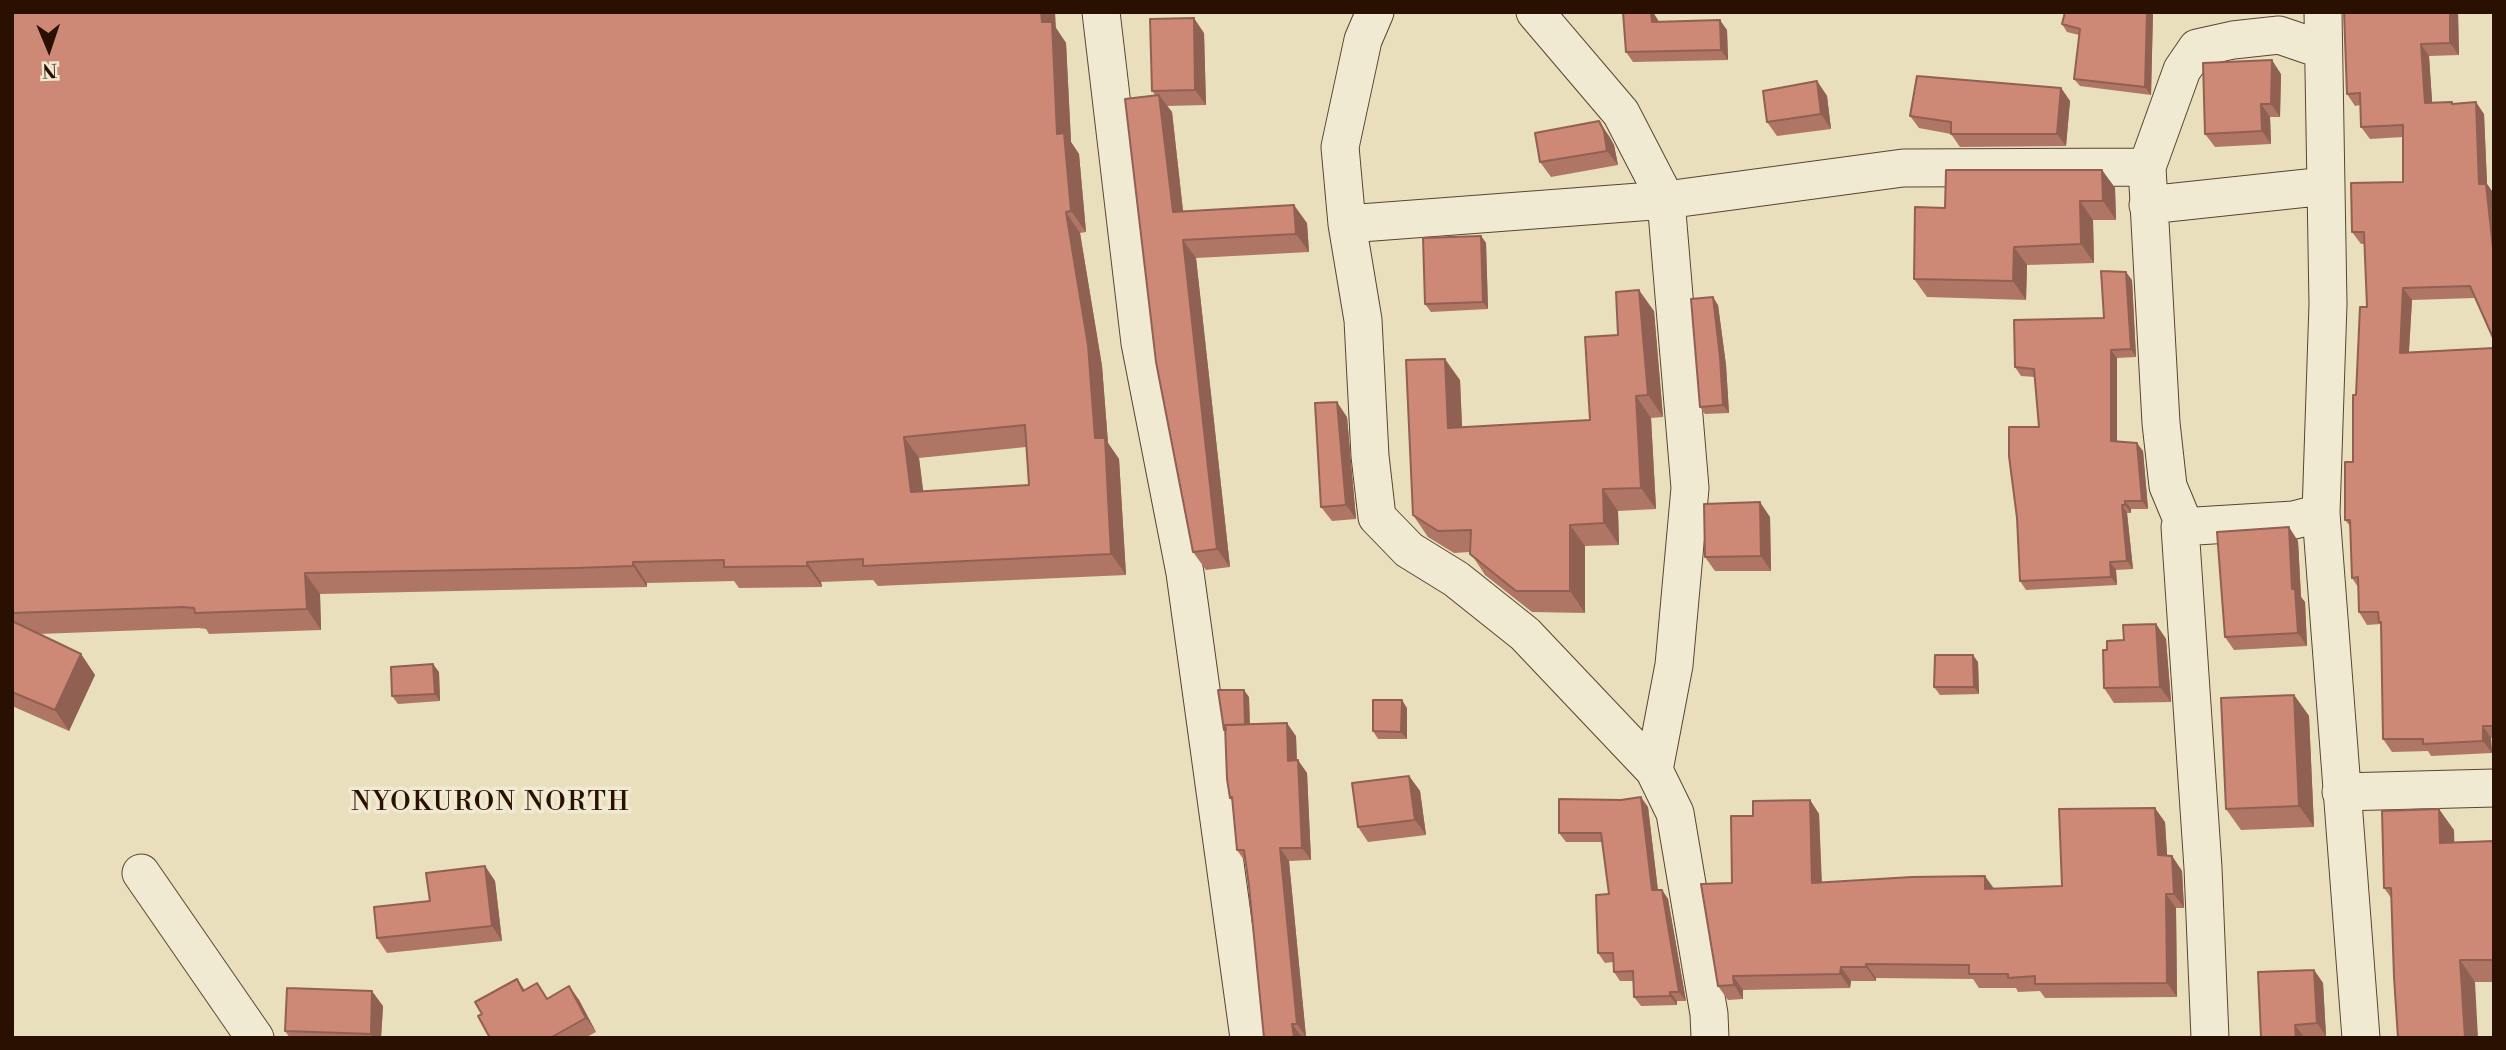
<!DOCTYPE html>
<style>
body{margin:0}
#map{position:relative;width:2506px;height:1050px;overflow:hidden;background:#e9dfbc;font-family:"Libre Bodoni",serif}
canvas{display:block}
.frame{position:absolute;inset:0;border:14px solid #2a1000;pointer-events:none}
.north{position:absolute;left:14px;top:14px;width:70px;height:70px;-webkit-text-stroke:5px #f1ead3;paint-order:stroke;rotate:178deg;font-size:19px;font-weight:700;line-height:28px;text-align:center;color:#2a1000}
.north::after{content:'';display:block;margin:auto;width:24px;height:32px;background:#2a1000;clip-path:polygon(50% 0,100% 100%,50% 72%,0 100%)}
</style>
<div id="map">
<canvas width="2506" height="1050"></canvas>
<div class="frame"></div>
<div class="north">N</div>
</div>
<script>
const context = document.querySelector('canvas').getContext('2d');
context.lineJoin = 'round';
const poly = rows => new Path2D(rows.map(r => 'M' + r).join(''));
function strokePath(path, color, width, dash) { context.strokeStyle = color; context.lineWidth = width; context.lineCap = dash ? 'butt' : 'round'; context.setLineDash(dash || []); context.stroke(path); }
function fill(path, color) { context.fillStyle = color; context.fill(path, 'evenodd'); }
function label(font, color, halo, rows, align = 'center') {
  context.font = font + ' "Libre Bodoni",serif'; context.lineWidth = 7; context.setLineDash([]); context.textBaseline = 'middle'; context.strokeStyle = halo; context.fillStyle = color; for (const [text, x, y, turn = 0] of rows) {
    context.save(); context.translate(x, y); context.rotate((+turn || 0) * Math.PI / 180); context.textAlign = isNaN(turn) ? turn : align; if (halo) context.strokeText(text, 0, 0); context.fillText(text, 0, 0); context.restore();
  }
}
const minor = poly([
 [1101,12,1140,343,1185,573,1249,1038],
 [1375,12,1363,40,1340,147,1347,224,1363,320,1370,456,1377,517,1409,550,1456,579,1525,634,1654,770,1675,813,1709,1014,1710,1038],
 [1535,12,1621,113,1666,200,1690,488,1674,665,1654,770],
 [2323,12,2328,304,2321,513,2361,1038],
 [2148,205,2326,186],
 [1347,224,1666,200,1903,168,2147,167],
 [2180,527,2294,520,2321,513],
 [2341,792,2494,788],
 [141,873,255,1038],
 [2210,1038,2203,868,2180,527,2183,522,2168,486,2161,423,2147,167,2182,70,2197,48,2233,40,2279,35,2323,50]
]);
const wall = poly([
 [12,12,1056,28,1066,43,1071,142,1079,154,1086,232,1080,233,1102,366,1108,443,1119,459,1126,575,878,586,873,580,821,582,822,587,739,588,734,581,647,583,647,587,591,588,320,594,321,630,209,634,206,629,199,628,39,634,81,654,95,675,69,731,12,706],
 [1026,447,1029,485,923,491,919,458],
 [2153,12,2151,95,2080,86,2074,79,2079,35,2067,32,2062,24],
 [2458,12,2459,55,2429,56,2432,102,2452,102,2453,104,2484,114,2487,184,2494,194,2494,340,2475,298,2412,300,2409,352,2494,348,2494,738,2491,738,2492,753,2431,756,2428,751,2392,752,2383,739,2381,624,2367,625,2359,612,2358,587,2352,578,2350,526,2345,520,2353,462,2356,395,2367,307,2364,244,2361,244,2352,232,2403,182,2403,137,2370,139,2361,127,2360,105,2355,106,2347,94],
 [1658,20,1659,22,1727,30,1728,60,1633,62,1626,52],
 [1204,33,1206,105,1167,106,1172,112,1183,211,1307,223,1309,252,1196,258,1230,567,1206,570,1193,552,1155,95,1152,91],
 [2281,74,2280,117,2270,117,2271,144,2215,147,2205,134],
 [1817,81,1827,96,1831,129,1777,136,1767,122],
 [2061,88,2070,101,2066,146,1960,147,1951,134,1919,128,1910,116],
 [1609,136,1614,145,1618,165,1551,177,1540,162],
 [2102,170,2115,188,2116,220,2093,220,2094,263,2027,265,2026,300,1927,297,1914,279,1945,208],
 [1481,236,1486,243,1488,309,1431,312,1425,304],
 [2132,280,2136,357,2117,358,2117,442,2143,451,2148,509,2131,509,2131,513,2127,513,2133,569,2116,570,2117,585,2026,590,2020,581,2039,427,2035,377,2021,376,2015,367,2104,318],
 [1718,305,1726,365,1729,413,1705,414,1700,407],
 [1654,311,1663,417,1651,418,1656,509,1618,511,1619,545,1585,546,1585,613,1532,612,1485,575,1470,552,1454,553,1428,537,1413,515,1460,380,1462,427,1590,420,1618,335],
 [1347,417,1356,519,1332,521,1321,507],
 [1770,517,1771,571,1715,571,1705,557],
 [2298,541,2301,597,2305,602,2307,646,2234,650,2225,637],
 [2156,624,2166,639,2171,702,2114,703,2104,688,2107,650],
 [1978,662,1979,694,1940,695,1934,687],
 [439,672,440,701,398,704,392,696],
 [2294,695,2309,716,2314,827,2241,830,2226,809],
 [1249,697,1250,725,1296,736,1297,760,1307,773,1311,860,1289,861,1306,1037,1302,1038,1264,1038,1249,886,1246,863,1237,850,1233,802,1230,798,1226,733,1224,730],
 [1407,708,1407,739,1378,739,1373,731],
 [1409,776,1420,791,1426,835,1368,842,1358,827],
 [1810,800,1819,814,1822,883,1994,889,2062,886,2165,822,2167,856,2172,856,2182,871,2184,908,2176,908,2177,997,2045,998,2040,991,2018,992,2016,988,1979,988,1973,979,1876,978,1876,981,1851,981,1850,988,1743,990,1743,999,1728,1000,1718,986,1732,883,1753,816],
 [1648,807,1658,890,1662,890,1668,899,1686,1001,1677,1001,1677,1005,1641,1006,1634,997,1634,981,1620,981,1614,972,1613,962,1605,963,1598,953,1609,894,1602,842,1566,842,1559,833],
 [2454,830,2454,842,2494,841,2494,982,2475,982,2392,899,2384,888],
 [485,866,495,881,502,941,387,953,377,938,430,901],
 [2314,970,2323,983,2326,1036,2261,1038],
 [517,979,525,990,548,998,569,986,579,1000,596,1032,585,1038,490,1038],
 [383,1006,381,1038,290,1038,285,1031]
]);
const shadedWall = poly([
 [1041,12,1055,12,1056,28,1066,43,1071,142,1079,154,1086,232,1071,211,1057,134,1042,22],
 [1651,12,1653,12,1658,20,1659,32,1652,22],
 [2147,12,2153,12,2151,95,2145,87],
 [2450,12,2458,12,2459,55,2450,43],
 [1194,18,1204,33,1206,105,1195,90],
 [1720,20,1727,30,1728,60,1721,50],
 [2421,44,2429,56,2433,115,2425,103],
 [2272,60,2281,74,2280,117,2271,104],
 [1817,81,1827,96,1831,129,1821,114],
 [2061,88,2070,101,2066,146,2057,134],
 [1159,95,1172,112,1185,229,1173,212],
 [2476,102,2484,114,2487,184,2494,194,2494,258,2479,184],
 [2261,104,2270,117,2271,144,2262,131],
 [1599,121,1609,136,1614,145,1618,165,1607,151],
 [2102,170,2115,188,2116,220,2103,201],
 [2080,201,2093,220,2094,263,2081,244],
 [1294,205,1307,223,1309,252,1296,234],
 [1066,212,1080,233,1102,366,1108,443,1119,459,1126,575,1111,554],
 [1481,236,1486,243,1488,309,1483,302],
 [1183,240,1196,258,1230,567,1217,549],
 [2014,247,2027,265,2026,300,2013,281],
 [2126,272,2132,280,2136,357,2131,349],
 [2403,288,2412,300,2408,365,2400,353],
 [1639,290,1654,311,1663,417,1648,395],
 [1713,297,1718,305,1726,365,1729,413,1723,405],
 [2111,350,2117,358,2117,450,2111,441],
 [1445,359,1460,380,1463,449,1448,428],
 [1636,396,1651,418,1656,509,1641,488],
 [1337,402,1347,417,1356,519,1346,505],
 [904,437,919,458,926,513,911,492],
 [2137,443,2143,451,2148,509,2142,501],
 [1603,489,1618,511,1619,545,1604,523],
 [2125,501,2131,509,2131,513,2125,505],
 [1760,502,1770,517,1771,571,1761,556],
 [2122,505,2127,513,2133,569,2127,561],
 [1570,525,1585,546,1585,613,1570,591],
 [2289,527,2298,541,2301,597,2305,602,2307,646,2298,633,2292,589],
 [633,562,647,583,647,587,633,566],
 [807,562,821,582,822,587,807,566],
 [2110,562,2116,570,2117,585,2111,577],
 [305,573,320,594,321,630,307,609],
 [2156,624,2166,639,2171,702,2160,687],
 [81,654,95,675,69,731,55,710],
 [1973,655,1978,662,1979,694,1974,687],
 [433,664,439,672,440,701,435,694],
 [1244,690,1249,697,1250,737,1245,730],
 [2294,695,2309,716,2314,827,2299,806],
 [1402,700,1407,708,1407,739,1401,732],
 [1287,723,1296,736,1297,773,1288,761],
 [2483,726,2491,738,2492,753,2483,741],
 [1298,760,1307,773,1311,860,1302,848],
 [1409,776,1420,791,1426,835,1415,820],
 [1641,797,1648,807,1659,900,1652,890],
 [1810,800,1819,814,1822,897,1812,883],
 [2155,808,2165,822,2168,869,2158,855],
 [2439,809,2454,830,2455,864,2440,843],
 [1280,848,1289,861,1306,1037,1297,1024],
 [2172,856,2182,871,2184,908,2174,894],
 [485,866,495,881,502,941,492,926],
 [1985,876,1995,890,1985,889],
 [1662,890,1668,899,1686,1001,1679,992],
 [2166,894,2176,908,2177,997,2167,983],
 [2460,960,2475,982,2478,1038,2465,1038],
 [1866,964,1876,978,1876,981,1866,967],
 [1841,967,1851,981,1850,988,1840,974],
 [2314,970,2323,983,2326,1036,2317,1023],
 [1733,976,1743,990,1743,999,1734,985],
 [569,986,579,1000,596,1032,586,1018],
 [372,991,383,1006,381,1038,373,1038,371,1034],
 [1670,992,1677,1001,1677,1005,1670,996],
 [1292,1024,1302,1037,1302,1038,1294,1038],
 [2295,1025,2304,1037,2304,1038,2296,1038]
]);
const building = poly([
 [12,12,1041,12,1042,22,1052,22,1057,134,1064,133,1071,211,1066,212,1088,345,1095,438,1105,438,1111,554,863,566,863,559,807,562,807,566,724,567,724,560,633,562,633,566,576,568,305,573,307,609,195,613,194,608,184,607,12,613,12,12],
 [1025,425,1029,485,911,492,904,437,1025,425],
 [1623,12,1651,12,1652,22,1720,20,1721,50,1626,52,1623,12],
 [2065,12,2147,12,2145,87,2074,79,2080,29,2062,24,2065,12],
 [2344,12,2450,12,2450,43,2421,44,2425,103,2452,102,2452,104,2476,102,2479,184,2486,184,2494,258,2494,340,2470,286,2403,288,2400,353,2494,348,2494,726,2483,726,2483,741,2423,744,2423,739,2383,739,2381,622,2379,622,2378,612,2359,612,2358,577,2352,578,2350,520,2345,520,2345,462,2353,462,2353,395,2356,395,2360,307,2367,307,2364,232,2352,232,2351,183,2403,182,2403,125,2361,127,2360,93,2347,94,2344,12],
 [1194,18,1195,90,1152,91,1150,19,1194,18],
 [2272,60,2271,104,2261,104,2262,131,2205,134,2203,63,2272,60],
 [1917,76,2061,88,2057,134,1951,134,1951,122,1910,116,1917,76],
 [1817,81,1821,114,1767,122,1763,91,1817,81],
 [1159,95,1173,212,1294,205,1296,234,1183,240,1217,549,1193,552,1156,362,1125,99,1159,95],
 [1599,121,1604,131,1607,151,1540,162,1535,133,1599,121],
 [1946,170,2102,170,2103,201,2080,201,2081,244,2014,247,2013,281,1914,279,1915,207,1945,208,1946,170],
 [1481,236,1483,302,1425,304,1423,238,1481,236],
 [2101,271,2126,272,2131,349,2111,350,2111,441,2137,443,2142,501,2125,501,2125,505,2122,505,2127,561,2110,562,2111,577,2020,581,2017,518,2009,456,2009,427,2039,427,2034,369,2015,367,2014,320,2104,318,2101,271],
 [1639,290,1648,395,1636,396,1641,488,1603,489,1604,523,1570,525,1570,591,1516,591,1470,554,1471,530,1438,531,1413,515,1406,360,1445,359,1448,428,1590,420,1585,337,1618,335,1616,292,1639,290],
 [1713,297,1720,357,1723,405,1700,407,1691,299,1713,297],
 [1337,402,1346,505,1321,507,1315,403,1337,402],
 [1760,502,1761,556,1705,557,1704,504,1760,502],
 [2289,527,2292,589,2295,589,2298,633,2225,637,2217,532,2289,527],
 [12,621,81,654,55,710,12,692,12,621],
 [2156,624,2160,687,2104,688,2103,650,2107,650,2107,641,2124,640,2123,625,2156,624],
 [1935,655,1973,655,1974,687,1934,687,1935,655],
 [433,664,435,694,392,696,391,667,433,664],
 [1218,690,1244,690,1245,725,1225,725,1226,730,1224,730,1218,690],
 [2294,695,2299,806,2226,809,2221,698,2294,695],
 [1373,700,1402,700,1401,732,1373,731,1373,700],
 [1287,723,1288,761,1298,760,1302,848,1280,848,1297,1024,1292,1024,1294,1038,1264,1038,1249,886,1244,850,1237,850,1232,797,1230,798,1227,779,1225,725,1287,723],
 [1409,776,1415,820,1358,827,1352,783,1409,776],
 [1641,797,1652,890,1662,890,1679,992,1670,992,1670,996,1634,997,1633,971,1614,972,1613,953,1598,953,1596,895,1609,894,1601,833,1559,833,1559,799,1621,800,1641,797],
 [1810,800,1812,883,1912,877,1985,876,1985,889,2062,886,2059,809,2155,808,2158,855,2172,856,2174,894,2166,894,2167,983,2035,984,2035,976,2008,978,2008,974,1969,974,1969,965,1866,964,1866,967,1841,967,1840,974,1733,976,1734,985,1718,986,1701,884,1732,883,1731,816,1753,816,1753,801,1810,800],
 [2439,809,2440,843,2494,841,2494,960,2460,960,2465,1038,2398,1038,2394,977,2391,888,2384,888,2382,811,2439,809],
 [485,866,492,926,377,938,374,907,430,901,426,873,485,866],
 [2314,970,2317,1023,2295,1025,2296,1038,2261,1038,2258,972,2314,970],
 [517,979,523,991,537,983,547,999,569,986,586,1018,550,1038,490,1038,478,1016,482,1014,475,1002,517,979],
 [287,988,372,991,371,1034,285,1031,287,988]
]);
const neighbourhoodNames = [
 ["NYOKURON NORTH",491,804]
];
strokePath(minor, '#5a442f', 39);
strokePath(minor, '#f1ead3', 37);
fill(wall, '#b07665');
fill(shadedWall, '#906052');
fill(building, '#cd8975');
strokePath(building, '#906052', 2);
context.letterSpacing = '2px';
label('26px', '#2a1000', '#f1ead3', neighbourhoodNames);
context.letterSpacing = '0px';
</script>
